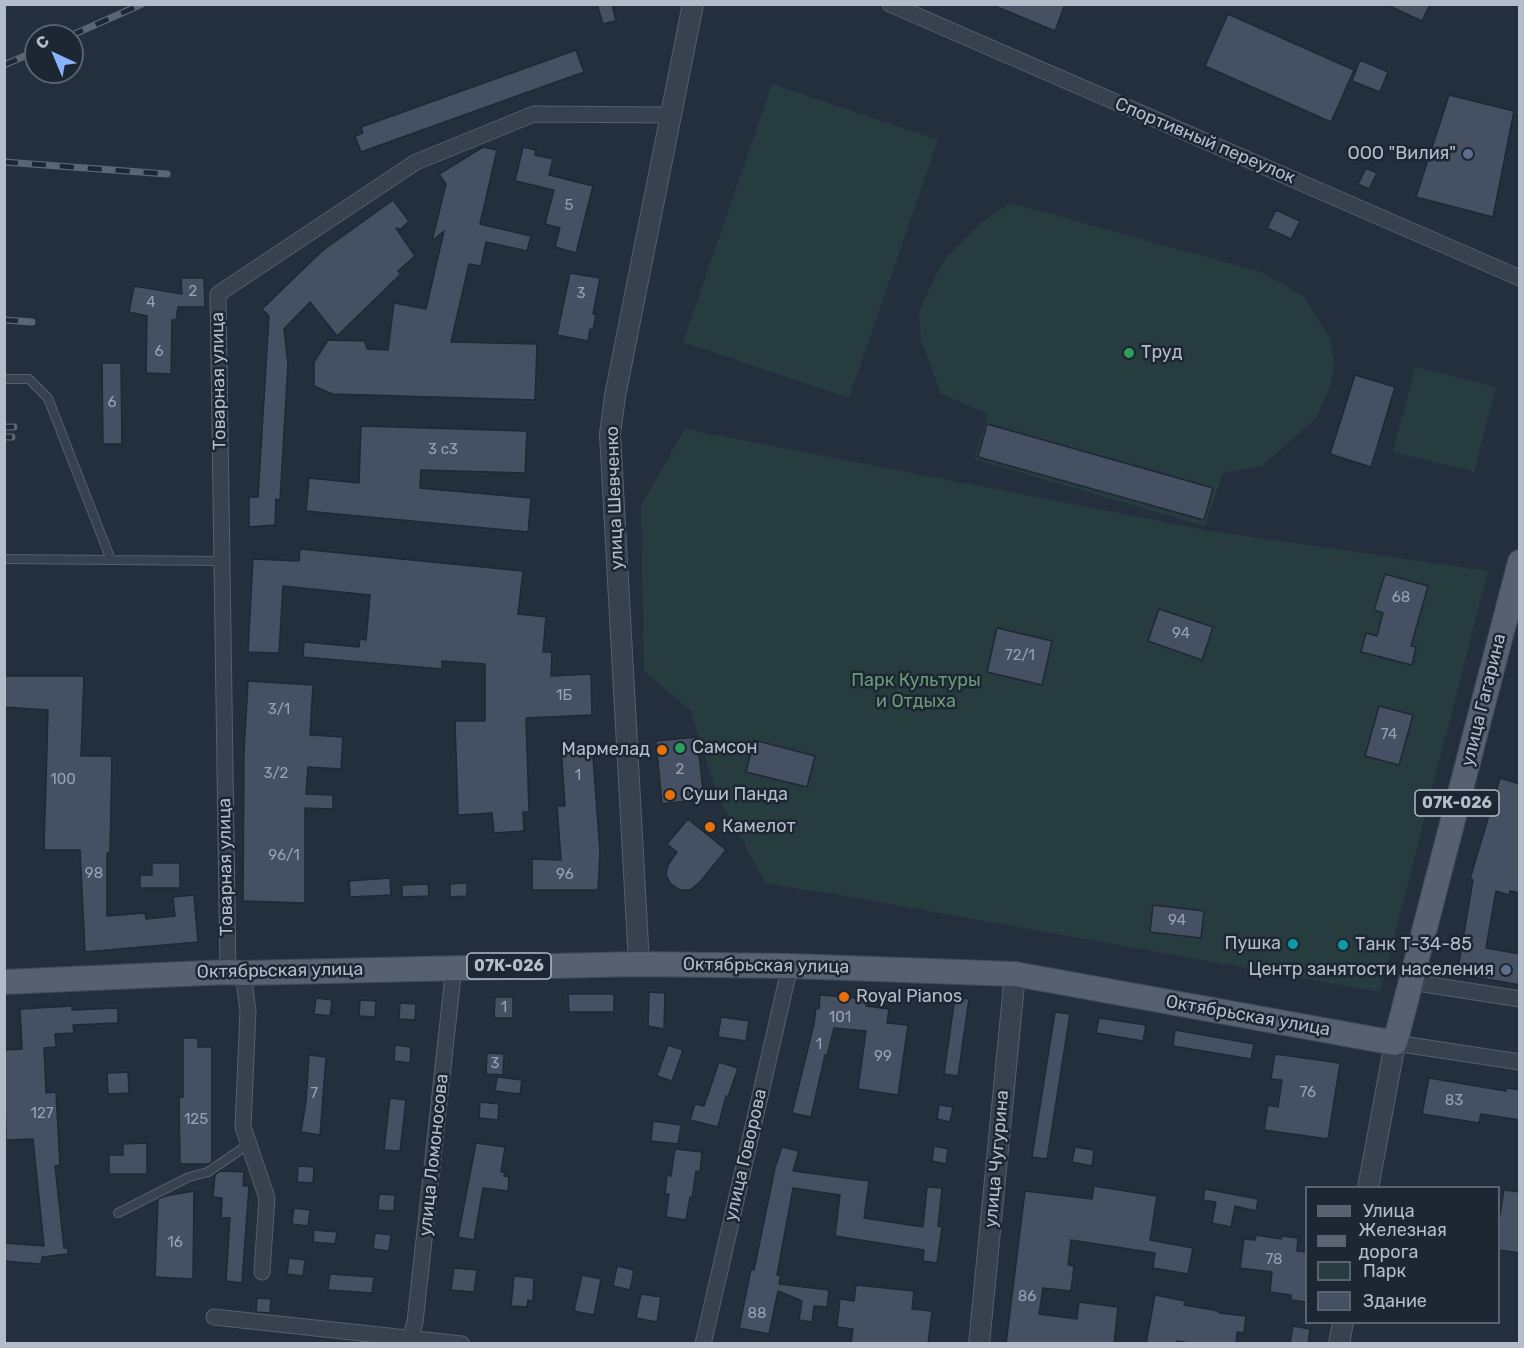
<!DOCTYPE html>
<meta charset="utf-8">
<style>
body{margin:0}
#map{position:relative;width:1524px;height:1348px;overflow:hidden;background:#242f3e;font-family:Rubik,sans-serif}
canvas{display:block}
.frame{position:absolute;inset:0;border:6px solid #b4bcc9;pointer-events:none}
.legend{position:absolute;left:1305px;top:1186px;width:195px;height:138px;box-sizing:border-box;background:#1d2633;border:2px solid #59626f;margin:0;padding:8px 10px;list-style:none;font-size:18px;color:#b4bcc9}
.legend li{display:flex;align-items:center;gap:12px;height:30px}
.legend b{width:30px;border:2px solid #59626f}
.north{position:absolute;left:24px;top:24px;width:60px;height:60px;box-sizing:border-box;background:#1d2633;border:2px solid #59626f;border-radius:50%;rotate:316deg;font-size:16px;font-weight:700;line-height:24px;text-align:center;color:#b4bcc9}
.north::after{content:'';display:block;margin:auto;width:21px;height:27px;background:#8ab4f8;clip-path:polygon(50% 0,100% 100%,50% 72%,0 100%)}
</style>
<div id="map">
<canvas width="1524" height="1348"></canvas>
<div class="frame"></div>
<ul class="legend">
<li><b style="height:8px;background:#56606e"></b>Улица</li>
<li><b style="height:8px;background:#5a6575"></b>Железная дорога</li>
<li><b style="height:16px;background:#263c3f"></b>Парк</li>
<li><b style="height:16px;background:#455162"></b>Здание</li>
</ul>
<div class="north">С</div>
</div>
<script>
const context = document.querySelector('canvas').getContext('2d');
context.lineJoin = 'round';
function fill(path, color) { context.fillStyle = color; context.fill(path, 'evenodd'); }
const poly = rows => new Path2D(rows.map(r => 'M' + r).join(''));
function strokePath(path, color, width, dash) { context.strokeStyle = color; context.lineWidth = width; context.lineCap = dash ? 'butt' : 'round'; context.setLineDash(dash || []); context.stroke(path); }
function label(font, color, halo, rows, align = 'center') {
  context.font = font + ' Rubik,sans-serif'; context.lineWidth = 5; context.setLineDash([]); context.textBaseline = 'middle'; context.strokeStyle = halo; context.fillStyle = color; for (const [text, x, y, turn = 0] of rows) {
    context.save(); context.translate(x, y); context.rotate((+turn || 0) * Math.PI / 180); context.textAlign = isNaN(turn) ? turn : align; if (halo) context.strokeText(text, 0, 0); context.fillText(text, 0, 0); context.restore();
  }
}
const green = poly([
 [772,84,938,140,849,398,683,342],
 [1011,203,1264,273,1304,297,1330,339,1335,365,1329,389,1316,418,1262,466,1223,473,1205,526,974,459,988,414,941,394,921,340,919,313,931,284,946,258,983,221],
 [1415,367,1496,387,1474,472,1393,452],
 [685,429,1217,532,1488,571,1380,992,834,894,766,884,717,794,690,710,644,671,641,505]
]);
const building = poly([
 [597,4,612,4,616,21,603,24,597,4],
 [990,4,1065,4,1055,31,990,4],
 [1385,4,1430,4,1422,21,1385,4],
 [1228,14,1354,70,1331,122,1205,66,1228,14],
 [576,50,584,72,361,152,355,136,363,133,361,127,576,50],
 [1360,60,1388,72,1380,92,1352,81,1360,60],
 [1449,95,1514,111,1493,217,1416,197,1449,95],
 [483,147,497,150,480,224,531,236,527,251,486,242,481,266,469,264,451,342,537,344,535,400,332,394,314,386,314,362,328,340,365,341,367,349,388,350,394,303,426,309,444,231,432,241,446,184,439,174,483,147],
 [523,147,536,150,535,155,553,159,549,175,593,186,576,253,555,247,560,228,545,224,554,190,515,181,523,147],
 [1366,168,1377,173,1369,189,1358,184,1366,168],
 [393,200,409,221,401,229,396,228,415,256,398,271,401,274,337,336,310,302,284,329,288,364,280,500,276,499,275,525,249,527,249,497,258,497,269,316,262,309,322,251,393,200],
 [1276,210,1300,221,1291,239,1267,228,1276,210],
 [570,273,600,278,593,314,596,314,593,330,590,329,588,341,557,335,570,273],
 [181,278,204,278,205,307,178,307,176,320,172,320,171,374,146,373,147,316,129,312,134,286,182,294,181,278],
 [102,363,121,363,122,444,103,444,102,363],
 [1355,375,1395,387,1371,467,1330,454,1355,375],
 [987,424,1213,488,1204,520,978,457,987,424],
 [361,426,527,431,525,473,421,470,420,488,531,498,528,532,306,511,309,478,359,483,361,426],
 [300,549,523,571,518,614,546,617,543,652,552,652,551,676,591,674,592,715,526,718,529,812,523,812,524,831,494,833,492,813,458,815,455,721,485,721,485,664,442,661,442,669,303,657,304,642,359,647,360,639,366,640,370,595,283,586,279,653,248,652,253,559,299,561,300,549],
 [1385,574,1428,586,1411,646,1416,647,1412,665,1361,652,1366,633,1377,636,1383,613,1374,610,1385,574],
 [1159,609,1213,627,1202,660,1148,641,1159,609],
 [997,628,1052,641,1042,685,987,672,997,628],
 [4,676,84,676,81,756,112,756,110,853,107,853,107,916,145,913,146,919,175,916,173,897,194,895,198,942,85,952,80,850,44,850,48,710,4,707,4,676],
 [248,681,313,685,310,735,343,737,341,769,308,767,306,794,333,795,333,809,305,808,305,903,243,901,244,751,248,681],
 [1379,706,1413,715,1399,765,1365,756,1379,706],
 [697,737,704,799,662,804,656,741,697,737],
 [754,740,815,756,807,787,746,772,754,740],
 [592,744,600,852,598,890,532,890,532,859,561,860,557,806,565,806,561,746,592,744],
 [1500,778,1520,784,1520,893,1510,891,1509,895,1496,891,1486,948,1520,954,1520,985,1457,974,1473,880,1470,879,1500,778],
 [688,819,726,850,699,883,690,890,680,890,671,884,666,875,668,865,677,852,667,844,688,819],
 [152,863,180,863,180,888,140,888,140,875,152,875,152,863],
 [390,878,391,895,350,897,349,881,390,878],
 [467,883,467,896,450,897,450,884,467,883],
 [428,884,429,896,402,897,402,885,428,884],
 [1153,905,1204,911,1201,938,1150,932,1153,905],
 [649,992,665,993,664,1029,648,1026,649,992],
 [568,994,614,994,614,1012,569,1012,568,994],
 [820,995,867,999,866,1006,889,1009,887,1023,908,1025,898,1095,858,1089,866,1031,834,1028,827,1056,825,1055,811,1117,792,1113,814,1024,816,1008,819,1009,820,995],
 [495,997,513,997,513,1018,494,1018,495,997],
 [955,997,969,999,958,1076,944,1074,955,997],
 [316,998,332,1000,330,1016,314,1014,316,998],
 [360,1000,376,1001,375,1017,359,1016,360,1000],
 [400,1003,416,1004,415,1020,399,1019,400,1003],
 [72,1006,72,1010,118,1008,118,1023,73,1025,74,1033,55,1034,56,1047,44,1048,46,1093,56,1092,60,1165,55,1166,64,1248,68,1248,68,1254,42,1257,41,1264,4,1261,4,1243,44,1246,33,1139,6,1140,4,1050,22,1049,20,1009,72,1006],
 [1055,1012,1070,1014,1047,1159,1032,1157,1055,1012],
 [721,1017,749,1021,746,1041,718,1037,721,1017],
 [1099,1018,1146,1025,1143,1041,1096,1033,1099,1018],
 [1175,1030,1254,1044,1251,1059,1173,1046,1175,1030],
 [183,1038,198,1038,198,1047,212,1047,212,1162,209,1164,180,1164,179,1097,183,1097,183,1038],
 [395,1045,411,1047,410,1063,394,1061,395,1045],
 [668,1045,683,1050,672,1081,657,1076,668,1045],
 [487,1053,504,1054,503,1075,486,1074,487,1053],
 [1275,1054,1340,1063,1328,1139,1264,1130,1268,1105,1278,1107,1282,1080,1271,1079,1275,1054],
 [309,1055,326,1057,320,1135,301,1132,306,1101,309,1055],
 [719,1062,738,1068,728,1097,726,1096,718,1127,690,1120,695,1104,704,1106,719,1062],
 [128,1072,129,1093,108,1094,107,1073,128,1072],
 [497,1077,522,1080,520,1094,495,1091,497,1077],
 [1429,1078,1506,1091,1507,1088,1520,1090,1520,1120,1481,1114,1479,1123,1422,1114,1429,1078],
 [390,1098,406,1100,400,1151,384,1150,390,1098],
 [480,1102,499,1104,498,1120,479,1118,480,1102],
 [939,1105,953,1107,950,1122,937,1119,939,1105],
 [653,1121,681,1125,678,1144,651,1141,653,1121],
 [147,1143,147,1174,109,1174,109,1155,123,1155,123,1144,147,1143],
 [476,1143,505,1147,501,1172,505,1172,504,1176,509,1177,508,1191,483,1188,474,1240,458,1237,476,1143],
 [934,1146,948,1149,946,1164,932,1161,934,1146],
 [782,1147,799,1151,793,1171,869,1181,864,1218,923,1227,927,1187,942,1188,938,1226,942,1227,937,1263,923,1261,924,1250,835,1236,840,1195,793,1188,777,1275,781,1275,779,1284,829,1290,827,1307,814,1306,812,1322,799,1320,802,1301,778,1291,769,1334,739,1328,751,1269,754,1270,775,1168,782,1147],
 [1075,1147,1094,1150,1092,1166,1072,1162,1075,1147],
 [675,1149,702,1152,700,1172,696,1171,692,1198,690,1197,686,1220,666,1217,669,1194,665,1194,667,1175,671,1176,675,1149],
 [298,1166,314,1167,313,1183,297,1182,298,1166],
 [220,1171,244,1172,243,1186,249,1186,242,1283,226,1281,230,1218,221,1218,222,1198,213,1197,215,1175,220,1171],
 [1094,1186,1157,1196,1150,1240,1193,1248,1188,1274,1153,1268,1155,1253,1071,1240,1068,1265,1074,1266,1071,1291,1043,1288,1039,1314,1077,1319,1079,1302,1118,1307,1114,1344,1006,1344,1025,1191,1092,1199,1094,1186],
 [1205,1189,1258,1199,1256,1211,1235,1206,1231,1227,1212,1223,1216,1202,1203,1200,1205,1189],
 [1504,1190,1520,1192,1520,1253,1498,1250,1498,1227,1504,1190],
 [194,1191,193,1279,155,1277,158,1199,165,1196,194,1191],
 [379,1194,395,1195,394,1211,378,1210,379,1194],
 [294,1208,310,1210,308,1226,292,1224,294,1208],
 [314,1230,337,1232,335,1244,313,1242,314,1230],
 [375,1233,391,1235,389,1251,373,1249,375,1233],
 [1256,1235,1281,1239,1282,1236,1298,1238,1297,1251,1306,1252,1306,1302,1291,1300,1291,1295,1270,1292,1272,1272,1240,1268,1244,1239,1255,1240,1256,1235],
 [289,1258,305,1260,303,1276,287,1274,289,1258],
 [617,1266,634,1270,630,1290,613,1286,617,1266],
 [454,1268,477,1270,474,1292,451,1290,454,1268],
 [330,1274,374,1277,372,1293,328,1290,330,1274],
 [582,1275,601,1279,594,1315,574,1311,582,1275],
 [514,1276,534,1278,533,1301,528,1300,527,1307,511,1306,514,1276],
 [856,1285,914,1291,912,1309,932,1311,928,1344,851,1343,853,1329,837,1327,840,1299,854,1301,856,1285],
 [641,1294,661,1297,657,1322,636,1318,641,1294],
 [1155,1295,1185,1301,1184,1305,1219,1311,1219,1313,1246,1316,1244,1333,1237,1332,1236,1344,1195,1344,1177,1341,1177,1344,1146,1344,1155,1295],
 [257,1298,271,1299,270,1313,256,1312,257,1298],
 [1293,1326,1310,1329,1308,1344,1290,1344,1293,1326]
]);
const service = poly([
 [4,379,29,379,48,398,111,560],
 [4,559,222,561],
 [118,1213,189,1177,208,1172,249,1144]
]);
const minor = poly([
 [890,4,1520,278],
 [228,972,218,294,416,162,534,114,671,115],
 [243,973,248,1011,243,1127,267,1198,262,1272],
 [1411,982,1520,999],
 [1395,1043,1520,1062],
 [214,1317,462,1344],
 [409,1344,415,1322,454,967],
 [703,1344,790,966]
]);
const tertiary = poly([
 [639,964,610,434,615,396,693,4],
 [1368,1188,1395,1043],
 [979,1344,1015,974],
 [1339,1344,1343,1322]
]);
const primary = poly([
 [4,982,228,972,243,973,639,964,790,966,1015,974,1395,1043,1520,562]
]);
const rail = poly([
 [70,36,142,4],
 [4,65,36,51],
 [4,162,167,174],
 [4,320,32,322],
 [4,427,14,427],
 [4,437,12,437]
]);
const markers = [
 [1468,154,6,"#5c6f8a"],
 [1129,353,6,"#2e9e5b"],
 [680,748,6,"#2e9e5b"],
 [662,750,6,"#e8710a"],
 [670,795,6,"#e8710a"],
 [710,827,6,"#e8710a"],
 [1293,944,6,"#0f9aa8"],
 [1343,945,6,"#0f9aa8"],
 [1506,970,6,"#5c6f8a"],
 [844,997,6,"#e8710a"]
];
const numberNames = [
 ["5",569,206],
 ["2",193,292],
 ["3",581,294],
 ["4",151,303],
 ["6",159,352],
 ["6",112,403],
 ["3 с3",443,450],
 ["68",1401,598],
 ["94",1181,634],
 ["72/1",1020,656],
 ["1Б",564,696],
 ["3/1",279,710],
 ["74",1389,735],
 ["2",680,770],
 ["3/2",276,774],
 ["1",578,776],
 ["100",63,780],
 ["96/1",284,856],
 ["98",94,874],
 ["96",565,875],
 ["94",1177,921],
 ["1",504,1008],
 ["101",840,1018],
 ["1",819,1045],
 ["99",883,1057],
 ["3",495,1064],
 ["76",1308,1093],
 ["7",314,1094],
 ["83",1454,1101],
 ["127",42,1114],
 ["125",196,1120],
 ["16",175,1243],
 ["78",1274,1260],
 ["86",1027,1297],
 ["88",757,1314]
];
const shields = [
 [1457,803,84],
 [509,966,84]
];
const shieldNames = [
 ["07К-026",1457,803],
 ["07К-026",509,966]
];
const streetNames = [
 ["Спортивный переулок",1205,141,23],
 ["Товарная улица",219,381,-91],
 ["улица Шевченко",615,498,-92],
 ["улица Гагарина",1484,700,-76],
 ["Товарная улица",226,867,-91],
 ["Октябрьская улица",766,966,1],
 ["Октябрьская улица",280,971,-1],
 ["Октябрьская улица",1248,1016,10],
 ["улица Ломоносова",434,1155,-84],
 ["улица Говорова",746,1155,-77],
 ["улица Чугурина",997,1159,-85]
];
const poiNames = [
 ["ООО \"Вилия\"",1456,154,"right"],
 ["Труд",1141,353],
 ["Самсон",692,748],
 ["Мармелад",650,750,"right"],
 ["Суши Панда",682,795],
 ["Камелот",722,827],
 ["Пушка",1281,944,"right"],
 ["Танк Т-34-85",1355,945],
 ["Центр занятости населения",1494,970,"right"],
 ["Royal Pianos",856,997]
];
const parkNames = [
 ["Парк Культуры",916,681],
 ["и Отдыха",916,702]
];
fill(green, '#263c3f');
fill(building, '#455162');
strokePath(building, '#1f2835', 1.5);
strokePath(service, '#565f6c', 10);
strokePath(minor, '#565f6c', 17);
strokePath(tertiary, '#565f6c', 22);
strokePath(primary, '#414a57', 26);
strokePath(service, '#38414e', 8);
strokePath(minor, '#38414e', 15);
strokePath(tertiary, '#38414e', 20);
strokePath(primary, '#56606e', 24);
strokePath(rail, '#5a6575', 7);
strokePath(rail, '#1d2633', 4.5, [14]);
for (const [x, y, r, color] of markers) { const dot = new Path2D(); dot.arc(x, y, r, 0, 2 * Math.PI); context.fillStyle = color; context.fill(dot); strokePath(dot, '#1d2633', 2); }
label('15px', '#98a1af', null, numberNames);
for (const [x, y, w] of shields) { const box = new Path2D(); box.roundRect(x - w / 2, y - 13, w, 26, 4.5); context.fillStyle = '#1d2633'; context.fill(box); strokePath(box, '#b4bcc9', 1.5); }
label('bold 16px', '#b4bcc9', null, shieldNames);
label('18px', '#b4bcc9', '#1d2633', streetNames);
label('18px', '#b4bcc9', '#1d2633', poiNames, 'left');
label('18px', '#6b9a76', '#1d2633', parkNames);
</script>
